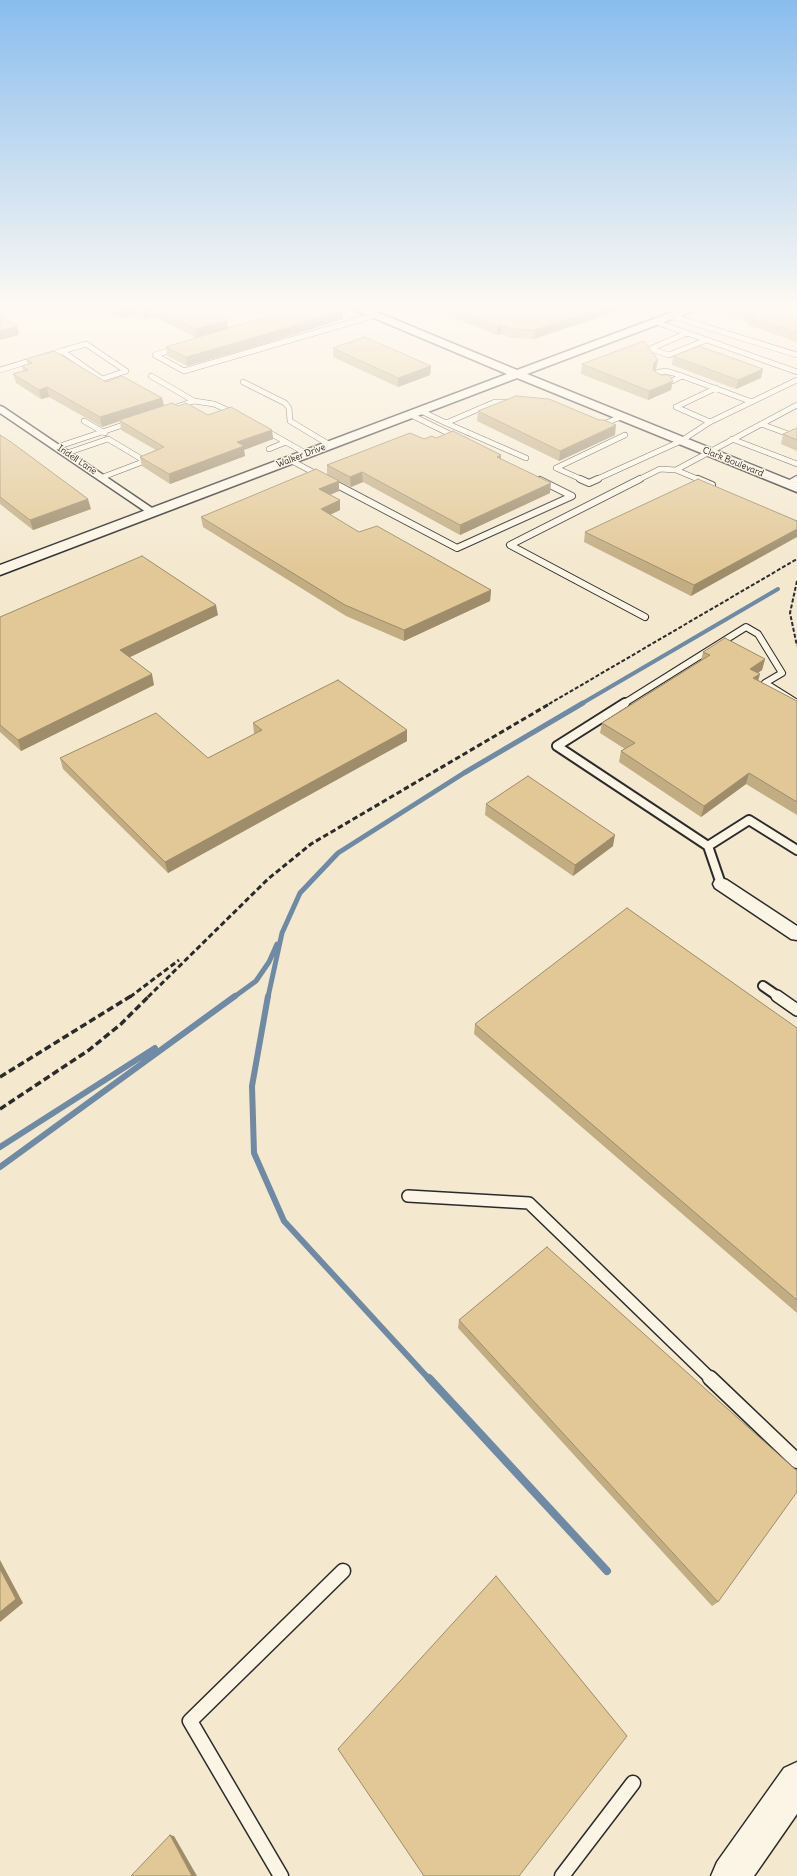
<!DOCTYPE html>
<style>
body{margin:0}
canvas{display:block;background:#fcf5e5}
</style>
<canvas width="797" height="1876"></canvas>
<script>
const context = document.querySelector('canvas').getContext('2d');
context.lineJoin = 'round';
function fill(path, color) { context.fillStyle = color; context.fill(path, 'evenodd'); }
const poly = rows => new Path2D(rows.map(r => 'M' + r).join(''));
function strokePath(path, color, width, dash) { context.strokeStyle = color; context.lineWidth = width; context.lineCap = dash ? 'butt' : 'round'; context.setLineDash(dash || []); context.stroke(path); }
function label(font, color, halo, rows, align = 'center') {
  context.font = font + ' Delius,sans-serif'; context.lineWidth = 3; context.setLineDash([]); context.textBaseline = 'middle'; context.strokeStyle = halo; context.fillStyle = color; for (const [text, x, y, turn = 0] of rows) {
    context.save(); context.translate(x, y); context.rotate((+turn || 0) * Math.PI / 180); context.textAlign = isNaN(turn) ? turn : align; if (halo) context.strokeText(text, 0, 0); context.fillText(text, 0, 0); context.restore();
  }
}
const built = poly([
 [0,308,797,308,797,1876,0,1876]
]);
const streamFar3 = poly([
 [581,704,778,589]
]);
const streamFar2 = poly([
 [234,997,256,981,269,962,277,944],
 [268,997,282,933,300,893,338,853,464,773,583,703]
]);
const streamFar1 = poly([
 [268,996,252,1086,254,1153,284,1221,429,1379],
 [0,1147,155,1048],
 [0,1167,235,996]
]);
const stream = poly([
 [429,1378,607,1571]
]);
const laneFar4 = poly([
 [671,316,797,355],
 [656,322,797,372],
 [687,333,650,349,669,355,706,340],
 [86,344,126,371,102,379,62,351,86,344],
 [177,348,155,355,184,371,376,315],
 [0,370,62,351],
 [665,371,673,373,682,376,672,381,661,380,655,377,656,373,665,371],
 [151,376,194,401,176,407],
 [682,376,752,402],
 [243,382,285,403,289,408,290,421,330,445],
 [194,401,214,404,236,414],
 [514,402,495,402,446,423,526,458],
 [421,411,446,423],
 [411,415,458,438],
 [84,421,105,433],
 [710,422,676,407,716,388],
 [761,424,791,435],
 [598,426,621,417],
 [263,429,307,454],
 [732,439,797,464],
 [57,447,132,422],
 [269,449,286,442],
 [67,453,108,439,145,461,103,477],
 [290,460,328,480],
 [583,480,556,468,625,435],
 [595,480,681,441,710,422,797,380],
 [638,480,660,469,676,470],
 [700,480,676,470,797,405],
 [795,480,797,479]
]);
const laneFar3 = poly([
 [326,479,457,548,572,496,540,480],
 [580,479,589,483,598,479],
 [640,479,510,545,645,617],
 [698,479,712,485],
 [788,484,797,479],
 [623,704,746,627,758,634,782,673,765,683,797,703]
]);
const laneFar2 = poly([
 [625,703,557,746,708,846,721,884],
 [708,846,749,820,797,850],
 [763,986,779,997]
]);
const laneFar1 = poly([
 [777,996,797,1010],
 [408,1196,529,1203,711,1379]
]);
const lane = poly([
 [710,1378,797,1461],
 [281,1876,190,1721,343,1571],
 [562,1876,633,1783]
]);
const street = poly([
 [0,406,3,407,158,512,153,515,149,514,0,413,0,406],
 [721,878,727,880,797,926,797,940,791,939,715,888,713,884,715,880,721,878]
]);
const secondary = poly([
 [354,308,367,308,517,370,683,308,697,308,696,310,527,374,797,483,797,492,517,378,0,575,0,565,507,374,355,310,354,308],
 [797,1762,797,1814,754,1876,711,1876,717,1862,784,1768,797,1762]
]);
const railFar2 = poly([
 [797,581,790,613,797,646],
 [549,704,797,559]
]);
const railFar1 = poly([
 [130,997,179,960],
 [148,997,268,879,311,844,551,703]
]);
const rail = poly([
 [0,1077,131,996],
 [0,1109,89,1050,121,1024,149,996]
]);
const wall = poly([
 [101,308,203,308,201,308,228,328,343,311,343,319,264,344,187,366,167,356,166,347,196,338,154,316,144,319,135,314,121,318],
 [429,308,625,308,534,339,511,338,501,334,497,335],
 [730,308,797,308,797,342,748,325,749,322,729,315],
 [333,348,431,366,430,375,398,387,333,357],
 [673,356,763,369,761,378,736,389,672,365],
 [26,359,162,398,164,405,178,406,208,415,272,430,273,439,244,450,245,456,170,484,142,466,140,457,156,450,121,430,120,421,102,427,49,397,41,399,16,383,13,374,23,371,22,366,28,364],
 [658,360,656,369,654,370,671,390,648,400,581,374,582,364],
 [478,411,615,435,559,461,477,421],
 [797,428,797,451,781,444,783,434],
 [0,435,91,509,33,530,0,504],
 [436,438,501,455,501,459,550,493,460,535,363,482,351,487,327,475,327,465,424,439],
 [339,481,339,491,330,495,340,500,340,510,330,515,359,532,491,590,490,601,404,641,346,616,203,527,201,517],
 [797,521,691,596,584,542,585,532],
 [218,615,129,657,154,685,21,751,0,732,0,617],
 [703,652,765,659,762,670,758,673,758,680,797,701,797,815,746,784,701,817,619,762,621,751,625,749,600,733,602,723,701,660],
 [253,723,407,741,168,873,63,769,60,758,208,758,255,734,254,734],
 [486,804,613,846,573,876,485,815],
 [475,1024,797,1028,797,1313,474,1034],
 [459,1320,718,1602,712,1606,458,1328]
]);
const shadedWall = poly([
 [126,308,134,308,135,314,121,318,120,310],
 [152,308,154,316,144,319,143,310],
 [602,308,625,308,534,339,535,330],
 [343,311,343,319,264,344,187,366,186,357],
 [227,320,228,329,197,338,196,329],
 [502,325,501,334,497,335,498,326],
 [17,326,19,335,0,340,0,331],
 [658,360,656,369,652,372,654,363],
 [431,366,430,375,398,387,398,378],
 [763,369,761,378,736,389,738,380],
 [673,381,671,390,648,400,649,391],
 [47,387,49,397,41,399,39,390],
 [162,398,164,407,119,420,120,421,102,427,100,417],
 [616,425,615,435,559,461,560,451],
 [272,430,273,439,244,450,245,456,170,484,169,474,237,442],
 [501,455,501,465,497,457],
 [362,472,363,482,351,487,350,477],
 [339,481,339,491,319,499,319,489],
 [551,483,550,493,460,535,460,525],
 [88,499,91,509,33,530,30,520],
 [340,500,340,510,321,519,321,509],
 [797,529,797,537,691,596,694,585],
 [491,590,490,601,404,641,404,630],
 [216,605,218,615,122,661,120,650],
 [765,659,762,670,747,680,750,669],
 [152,674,154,685,21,751,18,740],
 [760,674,757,685,753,678],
 [407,730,407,741,168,873,165,862],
 [749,773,746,784,701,817,704,806],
 [615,835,613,846,573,876,575,865],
 [0,1560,23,1603,0,1622],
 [170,1835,174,1836,197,1876,192,1876]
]);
const building = poly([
 [116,308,126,308,120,310,116,308],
 [137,308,200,308,227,320,196,329,152,308,143,310,137,308],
 [295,308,336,308,343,311,263,335,186,357,166,347,295,308],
 [451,308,602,308,535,330,512,329,502,325,498,326,451,308],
 [733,308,797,308,797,332,750,317,755,315,733,308],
 [0,316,17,326,0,331,0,316],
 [365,337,431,366,398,378,333,348,365,337],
 [644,341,658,360,654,363,653,370,661,375,669,375,673,381,649,391,582,364,644,341],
 [699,346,763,369,738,380,673,356,699,346],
 [54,351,106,382,122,376,162,398,100,417,47,387,39,390,13,374,28,370,22,366,32,363,26,359,54,351],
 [516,396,549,399,599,420,604,420,616,425,560,451,478,411,516,396],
 [172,403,178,406,186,403,208,415,231,407,272,430,237,442,244,446,169,474,140,457,164,447,119,420,172,403],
 [797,428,797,440,783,434,797,428],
 [453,431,501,455,497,457,551,483,460,525,362,472,350,477,327,465,410,433,424,439,432,436,436,438,453,431],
 [0,435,11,442,88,499,30,520,0,497,0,435],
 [316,469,339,481,319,489,340,500,321,509,359,532,377,526,491,590,404,630,345,605,201,517,316,469],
 [698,479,797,521,797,529,694,585,585,532,698,479],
 [142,556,216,605,120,650,152,674,18,740,0,725,0,617,142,556],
 [725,638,765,659,750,669,760,674,753,678,797,701,797,802,749,773,704,806,621,751,635,743,602,723,710,655,703,652,725,638],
 [338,680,407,730,165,862,60,758,156,713,208,758,262,730,253,723,338,680],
 [528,776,615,835,575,865,486,804,528,776],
 [627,908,797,1028,797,1300,475,1024,627,908],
 [547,1247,797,1471,797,1492,718,1602,459,1320,547,1247],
 [0,1569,16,1599,0,1612,0,1569],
 [496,1576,627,1736,519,1876,424,1876,338,1749,496,1576],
 [170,1835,192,1876,131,1876,170,1835]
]);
const farStreetnames = [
 ["Walker Drive",301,456,-21],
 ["Indell Lane",77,460,34],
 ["Clark Boulevard",733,462,22]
];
fill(built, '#f4e8ce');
strokePath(streamFar3, '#6e8aa5', 4);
strokePath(streamFar2, '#6e8aa5', 5);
strokePath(streamFar1, '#6e8aa5', 6);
strokePath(stream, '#6e8aa5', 8);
strokePath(laneFar4, '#2b2b2b', 6);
strokePath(laneFar3, '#2b2b2b', 8);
strokePath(laneFar2, '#2b2b2b', 12);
strokePath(laneFar1, '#2b2b2b', 14);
strokePath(lane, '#2b2b2b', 17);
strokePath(street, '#2b2b2b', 3);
strokePath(secondary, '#2b2b2b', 3);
strokePath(laneFar4, '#fcf5e5', 5);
strokePath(laneFar3, '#fcf5e5', 6);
strokePath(laneFar2, '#fcf5e5', 8);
strokePath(laneFar1, '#fcf5e5', 11);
strokePath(lane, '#fcf5e5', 14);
fill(street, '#fcf5e5');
fill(secondary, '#fcf5e5');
strokePath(railFar2, '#2b2b2b', 2, [4, 2]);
strokePath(railFar1, '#2b2b2b', 3, [5.5, 3]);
strokePath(rail, '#2b2b2b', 3.5, [7, 3.5]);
fill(wall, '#c2ac82');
fill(shadedWall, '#9e8c6a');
fill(building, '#e2c897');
strokePath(building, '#9e8c6a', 1);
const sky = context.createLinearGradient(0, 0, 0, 570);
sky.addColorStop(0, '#89bdee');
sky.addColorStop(0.54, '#fefaf3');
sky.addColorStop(1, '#fefaf300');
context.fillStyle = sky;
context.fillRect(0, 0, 797, 570);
label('9px', '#2b2b2b', '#fcf5e5', farStreetnames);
</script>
